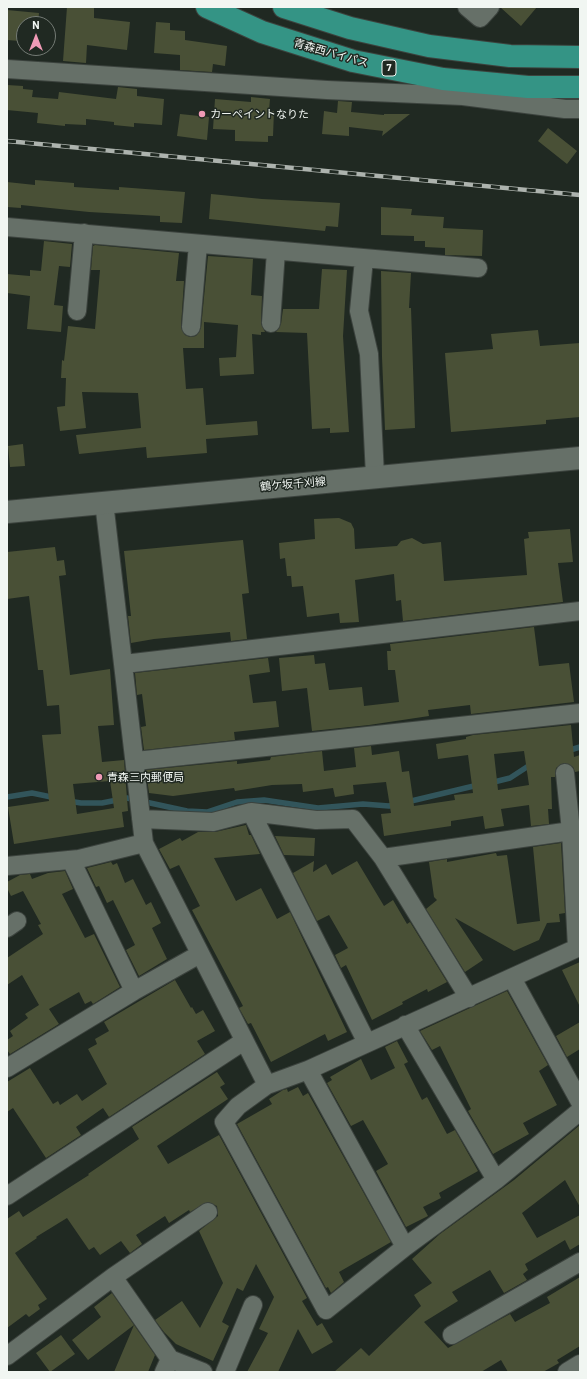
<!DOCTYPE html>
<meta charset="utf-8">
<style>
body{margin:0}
#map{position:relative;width:587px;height:1379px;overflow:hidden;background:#202922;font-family:Barlow,sans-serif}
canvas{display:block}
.frame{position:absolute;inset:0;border:8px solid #f1f6f2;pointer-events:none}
.north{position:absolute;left:16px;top:16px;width:40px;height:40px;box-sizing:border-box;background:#202922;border:1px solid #747b75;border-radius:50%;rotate:0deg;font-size:11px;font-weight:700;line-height:16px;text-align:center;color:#f1f6f2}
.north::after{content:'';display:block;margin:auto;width:14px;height:18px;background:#f09ab6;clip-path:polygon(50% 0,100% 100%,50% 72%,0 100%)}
</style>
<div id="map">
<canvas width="587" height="1379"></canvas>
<div class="frame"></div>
<div class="north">N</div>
</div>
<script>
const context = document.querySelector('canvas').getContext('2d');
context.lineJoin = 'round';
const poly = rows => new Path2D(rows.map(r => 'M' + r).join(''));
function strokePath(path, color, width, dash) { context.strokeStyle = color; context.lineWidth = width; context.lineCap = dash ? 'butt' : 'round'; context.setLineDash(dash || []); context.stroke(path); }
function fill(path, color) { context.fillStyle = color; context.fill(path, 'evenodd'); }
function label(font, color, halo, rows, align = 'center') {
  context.font = font + ' Barlow,"Noto Sans JP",sans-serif'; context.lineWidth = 3; context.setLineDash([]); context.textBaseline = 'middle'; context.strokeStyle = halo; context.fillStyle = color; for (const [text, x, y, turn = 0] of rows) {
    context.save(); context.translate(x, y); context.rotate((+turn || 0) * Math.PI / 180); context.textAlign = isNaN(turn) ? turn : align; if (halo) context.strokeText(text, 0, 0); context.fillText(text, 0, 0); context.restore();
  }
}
const stream = poly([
 [567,751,580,747],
 [490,783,510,778,533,763],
 [7,797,32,793,56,798],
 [68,801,81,803,102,803,127,798,187,811,207,812,237,802,264,800,318,808,363,804,389,806,396,804],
 [407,802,478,785]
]);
const building = poly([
 [67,7,94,7,94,18,130,22,127,50,87,45,86,63,63,61],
 [500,7,537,7,521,26],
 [7,10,39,13,38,24,24,24,24,29,21,29,20,41,7,40],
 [156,22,170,23,170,30,185,31,185,40,227,46,225,66,213,64,212,72,180,70,180,55,154,53],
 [7,85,23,86,23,89,33,90,32,97,58,99,59,92,116,99,118,87,137,89,137,96,164,99,162,125,134,123,134,127,114,125,114,122,86,119,86,125,65,124,65,126,37,123,38,113,7,110],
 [251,97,270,99,269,111,274,111,273,136,268,136,268,142,235,141,235,130,213,129,215,99,251,102],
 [338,101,352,102,351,112,384,115,384,114,410,114,382,136,383,131,349,127,349,136,322,134,324,111,337,113],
 [180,114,209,117,207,140,177,136],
 [548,128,577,151,567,164,538,141],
 [35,180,74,183,74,187,119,190,119,187,185,192,182,223,160,222,160,216,89,212,21,205,21,208,7,207,7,182,35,185],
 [211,194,262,199,340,203,338,227,326,226,325,231,209,219],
 [381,207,412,209,411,215,444,217,443,228,483,230,482,256,445,255,445,248,425,247,425,241,414,241,414,236,381,235],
 [44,241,72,244,70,267,59,266,54,305,63,306,61,332,27,329,30,296,7,293,7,274,30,276,30,270,41,271],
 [95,245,179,253,176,281,184,281,181,327,185,335,190,337,196,336,201,328,208,256,253,259,251,295,262,296,261,323,265,332,261,332,261,335,252,334,254,374,220,376,219,358,236,357,238,325,204,322,204,348,183,348,186,389,203,388,206,425,257,421,258,435,206,439,207,453,147,458,146,447,79,454,76,435,141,428,138,393,82,392,86,428,60,431,57,407,65,406,66,378,61,378,62,360,64,361,68,326,95,329,100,270,91,270,93,246],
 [322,269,347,270,343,336,349,432,330,433,330,428,312,429,307,333,276,332,281,324,283,309,319,309],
 [381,271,411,273,409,308,411,308,415,428,385,430,382,357],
 [538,330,540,346,580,343,580,417,546,420,546,424,451,432,445,353,493,349,491,334],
 [23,444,25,466,10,467,8,446],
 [339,518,351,523,354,529,355,549,397,546,401,541,412,538,423,544,441,542,444,581,527,575,524,539,529,538,528,532,570,529,573,562,558,563,563,602,403,621,401,600,396,601,394,574,355,580,359,622,340,623,339,613,307,617,303,586,292,587,291,576,287,576,285,558,280,559,279,543,315,539,314,519],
 [243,540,249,593,242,594,247,639,231,641,230,632,154,639,131,643,128,616,131,616,124,551],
 [55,547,57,561,64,560,66,575,59,576,70,675,110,669,114,725,98,726,102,762,124,760,128,811,122,812,124,827,14,844,8,807,49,801,42,735,61,734,59,705,47,706,43,670,38,670,29,596,7,599,7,552],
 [110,781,114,808,77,814,73,784],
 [534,627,539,666,569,663,574,702,471,714,470,705,428,710,429,716,369,725,312,731,307,688,282,691,279,658,314,655,315,664,325,663,329,690,362,687,364,706,399,702,395,670,388,670,387,651,391,651,390,644],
 [268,658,270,672,249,675,253,703,276,701,279,727,234,732,235,740,144,750,141,727,146,726,142,694,137,695,135,673],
 [571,725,574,757,580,755,580,771,575,772,573,767,564,763,556,768,555,777,551,777,552,809,548,809,549,824,531,826,529,805,501,809,504,826,485,829,483,816,451,821,451,826,384,836,381,814,391,813,386,782,353,785,354,794,335,797,333,788,303,792,302,784,272,785,235,791,234,788,173,796,149,793,146,770,237,761,237,764,270,760,271,757,322,751,324,771,356,767,354,748,371,746,372,755,399,751,402,772,409,771,414,806,455,800,454,795,473,793,468,755,438,759,436,744,466,739,466,737,473,735],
 [524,751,529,785,498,790,494,754],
 [246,825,249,835,251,835,260,854,214,858,236,901,261,888,277,919,290,912,347,1032,328,1041,325,1034,271,1062,251,1023,248,1024,239,1008,243,1006,192,910,200,906,179,865,170,869,159,849,180,838,182,841,198,832,215,832],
 [275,836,315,838,314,856,284,855],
 [561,843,565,913,559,914,560,922,547,923,539,940,514,951,455,918,483,960,465,972,426,909,437,900,434,897,429,862,447,859,447,862,496,853,497,856,507,855,517,924,540,921,533,847],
 [314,861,313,872,326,864,332,875,357,861,384,906,393,900,407,924,410,922,447,982,428,992,427,989,402,1002,403,1004,372,1020,346,965,341,968,335,955,348,948,329,915,317,921,293,873],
 [111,862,113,865,117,863,125,883,133,879,146,905,151,902,161,923,152,928,167,959,139,976,126,950,135,945,113,900,107,903,99,886,96,887,87,868],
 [65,871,73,889,62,894,85,938,94,934,120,987,93,1004,91,1001,85,1004,79,992,49,1009,59,1024,10,1054,7,1050,7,1040,13,1036,10,1031,28,1018,25,1014,39,1005,22,975,7,985,7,958,43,934,38,925,41,924,23,891,11,896,7,888,7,882,20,875,30,874,32,879,48,873],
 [580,962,580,1007,562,970],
 [175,980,191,1008,192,1007,196,1014,203,1010,215,1031,197,1041,205,1054,109,1117,103,1108,76,1127,81,1135,46,1158,13,1108,7,1112,7,1082,30,1068,53,1104,58,1101,60,1105,77,1094,82,1101,107,1084,88,1049,97,1044,95,1039,109,1031,104,1022],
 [507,991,548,1065,539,1071,557,1105,523,1123,529,1134,493,1154,468,1111,471,1109,440,1046,432,1050,420,1031],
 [580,1022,580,1049,567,1057,556,1036],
 [397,1041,408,1062,404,1064,422,1100,427,1097,447,1134,455,1130,478,1171,439,1193,441,1198,423,1207,428,1216,406,1227,376,1171,388,1164,363,1120,351,1126,327,1083,332,1080,330,1077,361,1059,371,1080,395,1068,385,1047],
 [217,1072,225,1084,220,1087,228,1099,157,1146,168,1164,219,1135,307,1298,302,1301,317,1326,322,1323,333,1342,312,1354,298,1329,278,1372,247,1372,268,1333,259,1329,274,1297,256,1264,243,1291,237,1288,222,1322,229,1326,213,1361,176,1344,164,1332,155,1320,182,1301,200,1328,223,1283,199,1231,218,1216,217,1206,208,1202,190,1212,189,1210,169,1223,165,1216,136,1235,142,1244,130,1253,121,1241,100,1255,94,1247,89,1250,67,1218,36,1237,37,1238,15,1253,47,1299,38,1305,40,1309,29,1317,26,1314,7,1328,7,1219,19,1211,23,1217,89,1175,88,1174,139,1139,132,1127],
 [298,1087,303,1096,308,1093,391,1242,339,1272,344,1282,331,1293,328,1287,326,1288,237,1124,272,1104,269,1099,283,1090,287,1089,288,1092],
 [580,1125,580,1207,565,1180,522,1213,537,1238,580,1215,580,1244,570,1250,565,1240,525,1264,528,1270,523,1274,527,1280,504,1293,490,1270,452,1292,458,1301,424,1322,448,1348,510,1314,515,1322,550,1303,547,1297,580,1277,580,1346,557,1360,559,1363,543,1372,508,1372,501,1360,481,1372,334,1372,361,1348,369,1356,421,1306,414,1295,432,1283,412,1259,440,1234,514,1180],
 [112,1293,134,1325,88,1360,72,1340,101,1317,94,1307],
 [134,1325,155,1355,148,1372,114,1372],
 [61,1335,75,1354,50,1372,36,1353]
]);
const street = poly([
 [467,7,480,18,490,7],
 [7,69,327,90,463,96,565,109,580,109],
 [7,227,478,268],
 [364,259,359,311,369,354,375,476],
 [77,311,84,233],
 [271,323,276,251],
 [191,327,198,244],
 [104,502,144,843,267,1085,308,1070,577,948,571,831],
 [124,664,580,611],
 [136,761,580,713],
 [251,812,316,820,353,819,383,858,571,831,565,773],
 [141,819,213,822,251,812,367,1043],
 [383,858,469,998],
 [71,860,134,991],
 [7,866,79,859,144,843],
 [7,928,17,921],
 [512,978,580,1102],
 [405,1025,496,1180,580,1111],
 [7,1068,134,991,200,954],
 [267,1085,238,1106,224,1122,326,1310,405,1247,308,1070],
 [7,1196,244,1041],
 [405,1247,496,1180],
 [113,1277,170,1359,164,1372],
 [452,1335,580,1262],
 [7,1356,113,1277,208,1212],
 [170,1359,203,1372],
 [225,1372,253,1305],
 [567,1372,580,1364]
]);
const secondary = poly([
 [7,512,580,458]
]);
const highway = poly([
 [207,7,262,32,353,61,443,79,528,87,580,87],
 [284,7,350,28,429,46,510,56,580,57]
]);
const rail = poly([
 [7,141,580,195]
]);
const markers = [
 [202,114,4,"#f09ab6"],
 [99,777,4,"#f09ab6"]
];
const shields = [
 [389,68,14]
];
const shieldNames = [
 ["7",389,68]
];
const streetNames = [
 ["青森西バイパス",331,53,16],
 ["鶴ケ坂千刈線",293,484,-5]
];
const poiNames = [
 ["カーペイントなりた",210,114],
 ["青森三内郵便局",107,777]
];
strokePath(stream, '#32555b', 5.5);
fill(building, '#495036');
strokePath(street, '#3c433e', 20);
strokePath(secondary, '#3c433e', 24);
strokePath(highway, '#3c433e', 24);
strokePath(street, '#667068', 18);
strokePath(secondary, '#667068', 22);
strokePath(highway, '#349485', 22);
strokePath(rail, '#adb3ae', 4.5);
strokePath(rail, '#202922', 3, [9]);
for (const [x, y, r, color] of markers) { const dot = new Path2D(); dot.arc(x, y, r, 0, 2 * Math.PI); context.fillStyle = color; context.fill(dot); strokePath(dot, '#202922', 1.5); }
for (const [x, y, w] of shields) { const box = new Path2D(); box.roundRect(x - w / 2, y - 8, w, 16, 3); context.fillStyle = '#202922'; context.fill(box); strokePath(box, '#f1f6f2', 1); }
label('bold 10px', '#f1f6f2', null, shieldNames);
label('11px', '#f1f6f2', '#202922', streetNames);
label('11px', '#f1f6f2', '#202922', poiNames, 'left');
</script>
